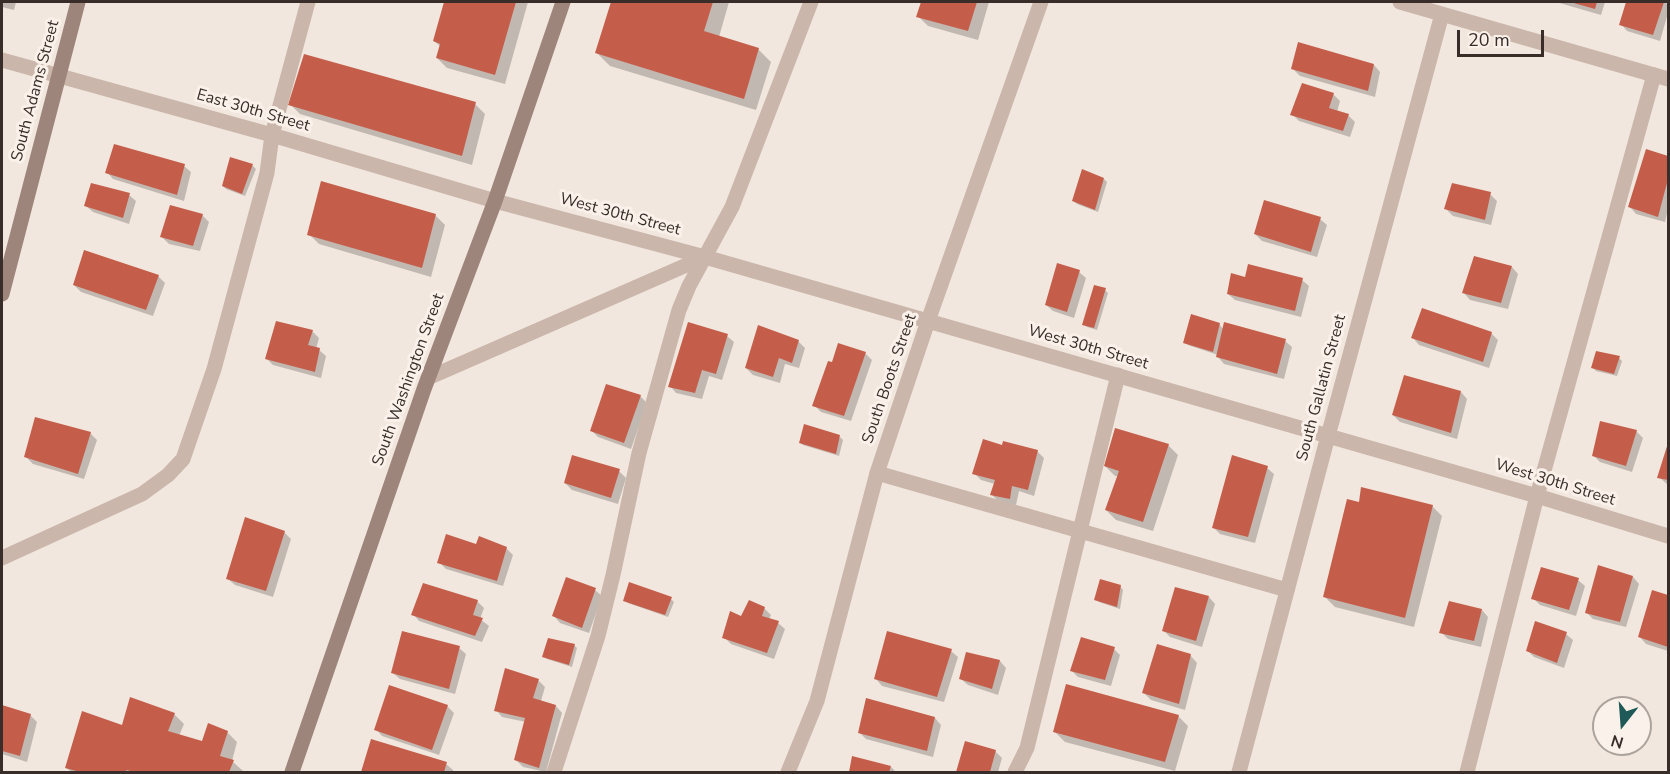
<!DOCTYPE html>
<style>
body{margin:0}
#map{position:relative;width:1670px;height:774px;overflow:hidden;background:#f2e7de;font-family:"Nunito Sans",sans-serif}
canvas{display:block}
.frame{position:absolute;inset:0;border:3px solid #382d29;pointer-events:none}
.north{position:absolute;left:1592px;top:696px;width:60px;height:60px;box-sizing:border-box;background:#faf1ea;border:2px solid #aca39d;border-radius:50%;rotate:197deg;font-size:16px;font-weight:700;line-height:24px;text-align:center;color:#382d29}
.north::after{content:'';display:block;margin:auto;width:21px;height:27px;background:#1f5958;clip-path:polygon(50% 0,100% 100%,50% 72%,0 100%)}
.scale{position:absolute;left:1457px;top:30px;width:87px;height:27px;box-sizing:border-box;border:3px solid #382d29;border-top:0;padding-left:8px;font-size:18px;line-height:21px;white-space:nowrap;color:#382d29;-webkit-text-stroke:4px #faf1ea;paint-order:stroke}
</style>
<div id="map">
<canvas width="1670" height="774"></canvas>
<div class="frame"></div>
<div class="north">N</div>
<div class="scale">20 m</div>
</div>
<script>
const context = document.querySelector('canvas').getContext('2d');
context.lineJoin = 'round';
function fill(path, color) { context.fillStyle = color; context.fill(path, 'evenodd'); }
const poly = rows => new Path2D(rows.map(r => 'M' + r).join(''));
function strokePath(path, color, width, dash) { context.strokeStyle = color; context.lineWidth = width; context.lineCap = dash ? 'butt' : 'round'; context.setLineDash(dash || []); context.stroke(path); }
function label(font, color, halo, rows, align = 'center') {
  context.font = font + ' "Nunito Sans",sans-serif'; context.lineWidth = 6; context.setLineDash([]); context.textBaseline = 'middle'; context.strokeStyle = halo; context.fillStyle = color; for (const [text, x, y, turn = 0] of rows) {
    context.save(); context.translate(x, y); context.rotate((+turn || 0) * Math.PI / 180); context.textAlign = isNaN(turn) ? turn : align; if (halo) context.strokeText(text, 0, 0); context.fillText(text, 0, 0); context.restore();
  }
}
const shadow = poly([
 [2,2,16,2,14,10,2,7],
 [445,2,528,2,505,84,447,68,437,58,441,47,434,41],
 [613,2,729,2,719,37,758,49,771,62,756,110,610,66,597,53],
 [922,2,989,2,978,40,928,26,918,16],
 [1556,2,1605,2,1601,15],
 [1628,2,1665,2,1668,5,1668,13,1660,41,1627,31,1621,24],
 [1374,65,1380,72,1375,97,1300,76,1293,69],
 [1333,94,1340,101,1337,112,1348,115,1355,122,1350,137,1299,121,1292,114],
 [290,104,475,104,485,114,472,165,300,114],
 [1647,151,1668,157,1668,209,1665,222,1636,214,1630,207],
 [231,159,253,166,256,169,245,196,226,189,223,186],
 [184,166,191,172,184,201,113,179,107,172],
 [1104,179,1107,182,1098,212,1077,204,1074,201],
 [1490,194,1497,201,1491,225,1453,216,1446,209],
 [129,195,136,201,129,224,93,212,86,206],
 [202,215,209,222,200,251,169,244,162,237],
 [435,215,445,225,431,277,319,244,309,234],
 [1320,219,1327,225,1317,257,1262,241,1255,234],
 [1512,267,1518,274,1508,309,1470,300,1464,293],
 [1079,272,1086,278,1074,318,1053,311,1046,305],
 [158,276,165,283,153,316,81,292,74,285],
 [1245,279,1302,280,1309,286,1301,317,1235,300,1228,294],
 [1105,290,1108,293,1097,330,1087,327,1084,324],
 [1219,324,1224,330,1285,341,1292,347,1284,379,1224,364,1218,357,1218,355,1188,345,1185,342],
 [312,331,319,338,316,349,319,350,326,356,321,378,273,365,266,358],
 [1491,333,1498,340,1489,368,1419,345,1413,338],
 [727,336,734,342,722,380,709,376,702,399,676,393,670,386],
 [798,341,805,348,799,368,785,364,780,383,753,375,746,368],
 [865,353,872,360,851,421,821,412,814,405,833,364],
 [1619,358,1622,361,1617,376,1596,371,1593,368],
 [1461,392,1467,399,1457,439,1400,422,1393,415],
 [640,396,647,403,631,449,598,437,592,431],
 [1636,431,1643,438,1632,472,1600,462,1593,455],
 [90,433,97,440,84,479,33,464,26,457],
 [840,437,843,440,839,456,803,445,800,442],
 [1168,445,1178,455,1153,531,1116,520,1106,510,1118,476,1115,476,1105,466],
 [1668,446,1668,485,1659,477],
 [1003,447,1037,451,1044,458,1034,496,1019,491,1016,505,999,502,992,495,995,484,981,480,974,473],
 [1267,468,1274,474,1255,543,1220,534,1213,527],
 [619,471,626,478,618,504,572,490,565,483],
 [1360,504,1432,506,1442,516,1414,627,1335,607,1325,597],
 [284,532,291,539,273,597,235,585,228,579],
 [477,545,506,548,513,555,503,586,446,569,439,562],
 [1599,567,1633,577,1639,584,1626,627,1593,619,1587,613],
 [1578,580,1585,586,1576,616,1540,605,1533,598],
 [1120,586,1123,590,1120,609,1099,602,1095,599],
 [595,590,602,596,589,633,560,623,554,616],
 [1653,592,1668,597,1668,651,1646,644,1640,637],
 [1209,597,1215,604,1202,647,1170,637,1163,630],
 [671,599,674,602,668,617,628,603,625,600],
 [477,601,484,608,480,619,489,626,482,642,419,621,413,614],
 [764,608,771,615,769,620,778,623,785,629,774,659,731,644,724,637,742,618],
 [1482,610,1488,617,1481,647,1448,639,1441,632],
 [1566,634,1573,640,1564,668,1534,657,1527,650],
 [574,645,577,648,572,667,547,659,544,656],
 [1158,646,1191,656,1197,663,1185,710,1151,700,1144,693],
 [459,648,466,654,455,694,400,679,393,673],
 [1114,649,1120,655,1111,686,1078,677,1072,671],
 [951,651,958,657,944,702,882,686,876,679],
 [967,653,1000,661,1006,668,998,695,968,685,961,679],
 [538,680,545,687,541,701,556,706,562,713,546,772,523,767,516,760,526,722,502,717,496,710],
 [2,706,30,715,37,722,27,762,2,754],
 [447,706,454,713,439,755,382,736,376,729],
 [174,714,184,724,179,736,203,743,227,732,237,742,232,761,243,771,242,772,71,772,66,767,122,727],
 [1178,716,1188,726,1175,771,1065,742,1055,732],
 [935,718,941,725,933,757,866,739,859,732],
 [372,741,446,764,453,770,453,772,362,772],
 [966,743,995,751,1002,758,998,772,957,772],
 [854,758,891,767,896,772,850,772]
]);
const building = poly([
 [444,2,516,2,495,75,436,58,440,44,433,41],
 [611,2,713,2,704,31,759,48,744,99,595,53],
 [921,2,977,2,968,31,916,17],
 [1570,2,1597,2,1595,9],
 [1626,2,1664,2,1653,35,1619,25],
 [1298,42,1374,64,1368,91,1291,69],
 [304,54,476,102,462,156,288,105],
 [1302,83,1334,93,1329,108,1349,114,1343,131,1290,115],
 [114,144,185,164,177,195,105,173],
 [1646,149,1668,156,1668,179,1658,217,1628,207],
 [230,157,253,164,242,194,222,186],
 [1082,169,1104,178,1095,210,1072,201],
 [321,181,436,214,422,268,307,235],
 [91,183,130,193,123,218,84,206],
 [1452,183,1491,192,1485,220,1444,209],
 [1264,200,1321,217,1311,252,1254,234],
 [170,205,203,214,193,246,160,237],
 [84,250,159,275,146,310,73,285],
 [1474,256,1512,266,1501,303,1462,293],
 [1057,263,1080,270,1067,312,1045,305],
 [1248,264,1303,278,1295,311,1227,294,1231,273,1245,277],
 [1094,285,1106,288,1094,328,1082,325],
 [1422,308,1492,332,1483,362,1411,338],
 [1191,314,1220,323,1213,352,1183,343],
 [276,321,313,330,308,345,320,348,315,372,265,359],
 [688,322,728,334,716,374,702,370,695,393,668,387],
 [1224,322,1286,339,1277,374,1216,357],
 [758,325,799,340,792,363,779,358,773,377,745,368],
 [838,343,866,352,844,416,812,406,828,361,832,362],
 [1596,351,1620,356,1614,374,1591,368],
 [1404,375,1461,391,1451,433,1392,415],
 [606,384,641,395,624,443,590,431],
 [35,417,91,432,78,474,24,457],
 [1600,421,1637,430,1626,466,1592,456],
 [804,424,840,435,836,454,799,443],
 [1115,428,1169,444,1143,522,1105,510,1119,471,1104,466],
 [983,439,1002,445,1003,441,1038,450,1028,490,1012,486,1010,499,990,495,995,480,972,474],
 [1668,443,1668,480,1657,478],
 [572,455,620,469,611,498,564,483],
 [1232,455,1268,466,1248,537,1212,528],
 [1361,487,1433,505,1405,618,1323,597,1347,499,1359,502],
 [245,517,285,531,266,591,226,579],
 [446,534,476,544,479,536,507,547,497,581,437,563],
 [1598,565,1633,576,1620,622,1585,613],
 [1541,567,1579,578,1569,610,1531,599],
 [566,577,596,588,582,628,552,616],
 [1100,579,1121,585,1117,607,1094,600],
 [629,582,672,597,665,615,623,601],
 [423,583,478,600,473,615,483,618,475,636,411,615],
 [1175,587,1209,596,1196,641,1162,631],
 [1652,590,1668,595,1668,647,1638,637],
 [749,600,765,607,762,616,779,621,767,653,722,638,730,611,741,616],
 [1449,601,1482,609,1474,641,1439,633],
 [1535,621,1567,632,1557,663,1526,651],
 [402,631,460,646,449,689,391,673],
 [887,631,952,649,937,697,874,679],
 [1081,637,1115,647,1105,680,1070,671],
 [548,638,575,644,569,665,542,657],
 [1157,644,1191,654,1179,704,1142,693],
 [966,652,1000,660,992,689,959,679],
 [505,668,539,679,533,698,556,705,539,768,514,760,525,718,494,711],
 [1066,684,1179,715,1165,762,1053,732],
 [389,685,448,705,432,750,374,730],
 [130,697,175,713,168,731,202,741,208,723,228,731,220,756,234,760,229,772,135,772,126,770,126,772,80,772,65,768,82,711,122,725],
 [866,698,935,717,927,751,858,733],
 [2,705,31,714,20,756,2,751],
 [371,739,447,762,444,772,361,772],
 [965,741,996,750,990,772,956,772],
 [852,756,891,766,889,772,849,772]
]);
const lane = poly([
 [428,378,705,257],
 [877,473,1287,590],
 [2,558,142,494,168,475,183,459,214,369,267,173,272,135,308,2],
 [554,772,598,636,613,575,639,453,679,310,689,286,732,207,811,2],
 [1015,772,1027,748,1118,375],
 [1467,772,1537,496,1654,75]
]);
const street = poly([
 [1400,2,1668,79],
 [2,60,272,135,495,201,705,257,1537,496,1668,536],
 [788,772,817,701,877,473,928,321,1041,2],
 [1239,772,1328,436,1442,14]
]);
const secondary = poly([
 [2,294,78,2],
 [292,772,424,389,495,201,563,2]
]);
const streetNames = [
 ["South Adams Street",36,91,-75],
 ["East 30th Street",253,111,16],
 ["West 30th Street",620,215,15],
 ["West 30th Street",1088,348,16],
 ["South Boots Street",890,379,-71],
 ["South Washington Street",409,380,-70],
 ["South Gallatin Street",1322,388,-75],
 ["West 30th Street",1555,483,17]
];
fill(shadow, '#0003');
fill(building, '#c45e4a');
strokePath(lane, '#cab6aa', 15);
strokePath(street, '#cab6aa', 15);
strokePath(secondary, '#9e857b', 15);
label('16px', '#382d29', '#faf1ea', streetNames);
</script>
